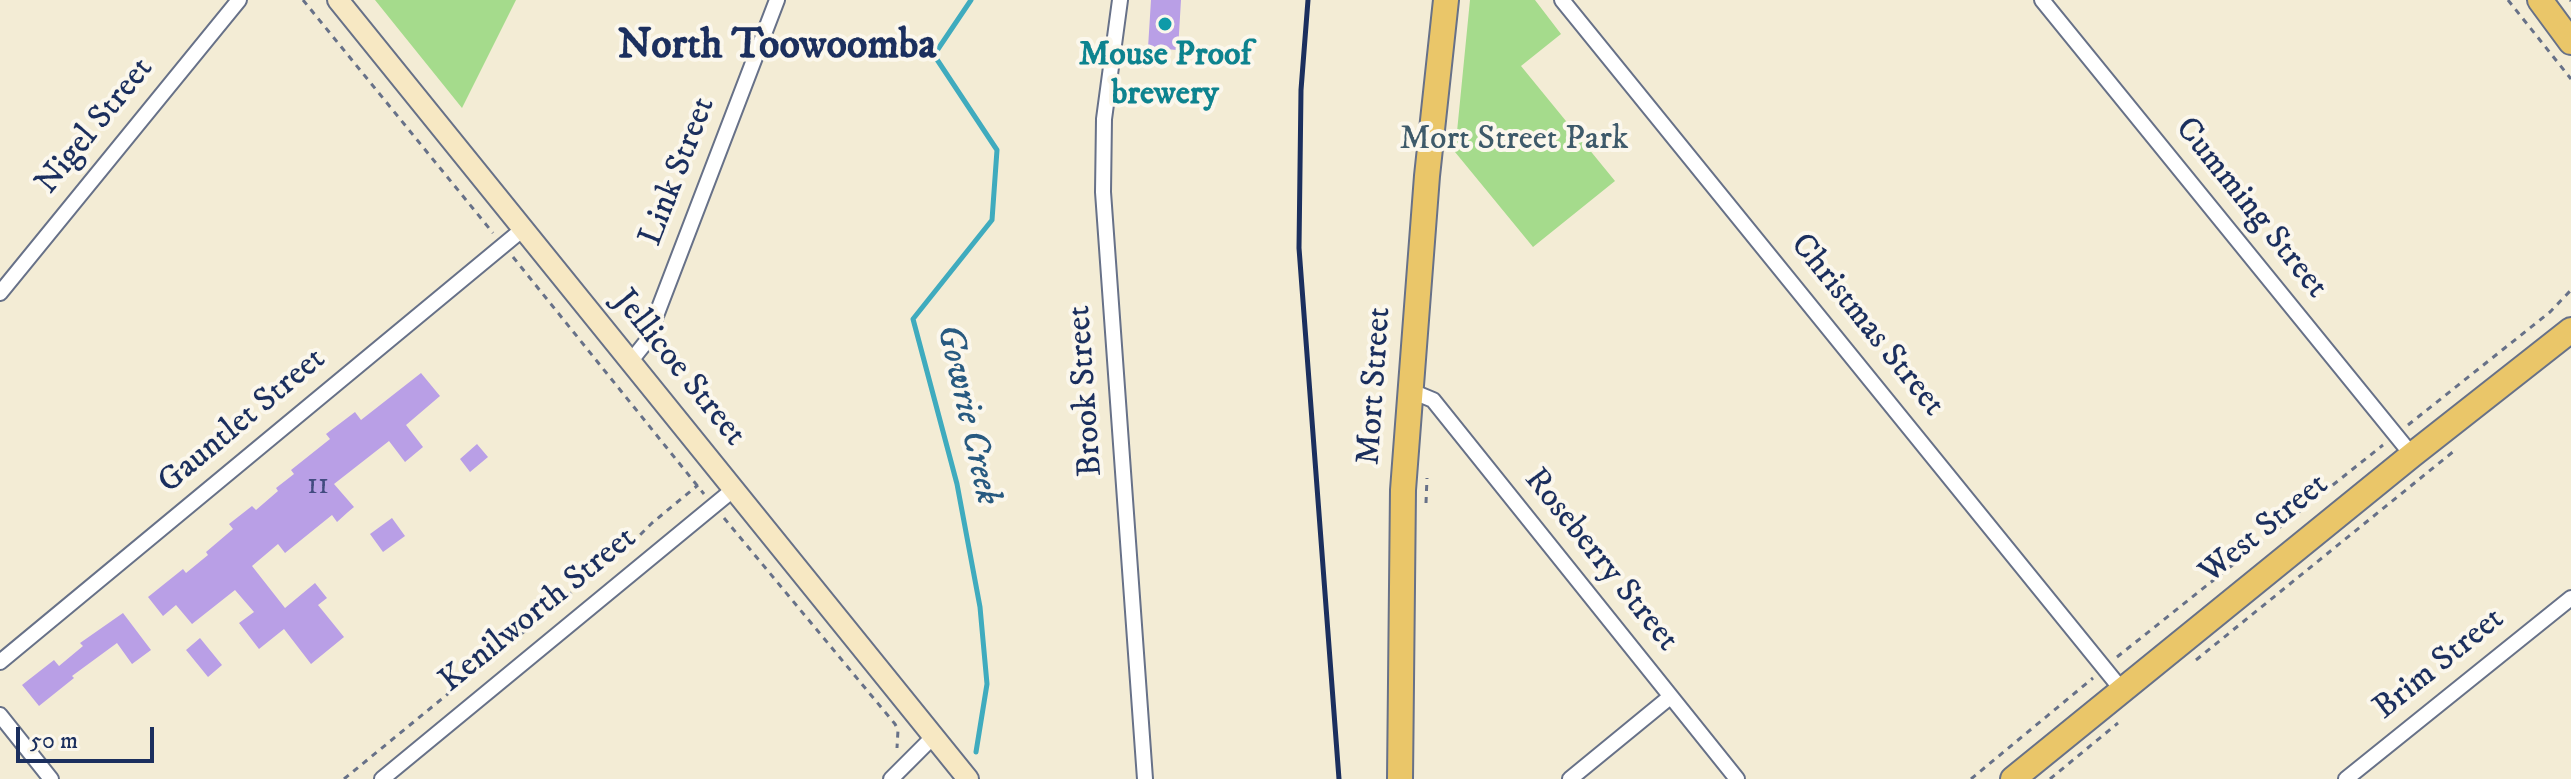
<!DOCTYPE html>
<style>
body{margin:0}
#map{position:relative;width:2571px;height:779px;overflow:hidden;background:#f3ecd5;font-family:"IM FELL DW Pica",serif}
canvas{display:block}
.scale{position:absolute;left:16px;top:727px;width:138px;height:36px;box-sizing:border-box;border:4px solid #1b2f5e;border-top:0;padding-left:10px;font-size:24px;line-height:28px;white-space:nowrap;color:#1b2f5e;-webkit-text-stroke:6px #fbf7ec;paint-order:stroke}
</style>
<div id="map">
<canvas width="2571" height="779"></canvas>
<div class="scale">50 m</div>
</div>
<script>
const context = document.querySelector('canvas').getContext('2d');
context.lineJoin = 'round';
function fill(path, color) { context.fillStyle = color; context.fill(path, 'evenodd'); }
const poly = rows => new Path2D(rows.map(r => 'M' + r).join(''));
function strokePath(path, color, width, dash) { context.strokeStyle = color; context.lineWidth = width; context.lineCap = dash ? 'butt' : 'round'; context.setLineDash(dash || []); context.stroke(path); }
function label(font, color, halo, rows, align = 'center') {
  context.font = font + ' "IM FELL DW Pica",serif'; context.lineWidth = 8; context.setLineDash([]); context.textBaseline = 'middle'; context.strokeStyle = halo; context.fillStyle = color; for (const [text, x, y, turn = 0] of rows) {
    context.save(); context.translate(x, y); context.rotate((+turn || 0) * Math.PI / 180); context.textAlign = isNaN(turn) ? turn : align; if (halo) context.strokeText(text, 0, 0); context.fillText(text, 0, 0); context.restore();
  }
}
const green = poly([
 [375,0,516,0,462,108],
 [1470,0,1535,0,1561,34,1521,66,1615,181,1533,247,1455,152]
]);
const stream = poly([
 [971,0,934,55,997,150,992,220,913,319,957,484,980,607,987,684,976,752]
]);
const building = poly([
 [1151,0,1181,0,1178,50,1148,48],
 [421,373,440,396,406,425,423,447,405,462,389,441,334,484,354,507,348,512,337,522,332,515,285,553,278,544,252,566,285,608,315,583,327,598,318,605,344,637,311,664,284,629,259,649,239,623,254,612,235,590,192,624,176,605,163,616,148,597,183,569,186,573,208,555,206,552,233,529,229,524,252,506,256,510,278,491,276,488,294,474,291,470,330,439,326,434,355,412,361,420],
 [477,444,488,457,470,472,460,459],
 [392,518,405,536,383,552,370,534],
 [123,613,151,650,132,664,117,643,72,676,74,678,39,706,22,685,54,660,59,666,83,646,80,643],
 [200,638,222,665,208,677,186,650]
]);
const path = poly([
 [303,0,493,233],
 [2508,0,2571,79],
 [2570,0,2571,1],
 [513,257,704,494],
 [2408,425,2550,312,2571,290],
 [1426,503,1427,478],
 [724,518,895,724,898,730,897,748],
 [2117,657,2383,445],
 [2196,660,2454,451],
 [344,779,631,544,652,523,698,485],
 [1971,779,2093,678],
 [2050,779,2118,723]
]);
const minor = poly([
 [1120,0,1104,119,1103,192,1145,779],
 [1562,0,2122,690],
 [2042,0,2412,455],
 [0,293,239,0],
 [630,362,646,342,777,0],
 [1409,390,1433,400,1737,779],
 [0,662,523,229],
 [0,715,51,779],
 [382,779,734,489],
 [891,779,933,737],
 [1570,779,1670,697],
 [2346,779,2571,598]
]);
const secondary = poly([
 [338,0,968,779]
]);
const primary = poly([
 [2540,0,2571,42],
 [1400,779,1403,490,1427,176,1446,0],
 [2013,779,2412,455,2571,330]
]);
const rail = poly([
 [1308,0,1301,90,1299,248,1339,779]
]);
const markers = [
 [1165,24,8,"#0f9aa8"]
];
const numberNames = [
 ["11",318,487]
];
const cultureNames = [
 ["Mouse Proof",1165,57],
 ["brewery",1165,96]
];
const streetNames = [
 ["Nigel Street",96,127,-51],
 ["Link Street",679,172,-69],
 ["Cumming Street",2250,209,51],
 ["Christmas Street",1866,326,51],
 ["Jellicoe Street",678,369,51],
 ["Mort Street",1376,386,-86],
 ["Brook Street",1087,391,-94],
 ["Gauntlet Street",243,422,-40],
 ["West Street",2265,530,-39],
 ["Roseberry Street",1600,561,51],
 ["Kenilworth Street",539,611,-39],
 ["Brim Street",2440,665,-39]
];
const parkNames = [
 ["Mort Street Park",1514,141]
];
const waterNames = [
 ["Gowrie Creek",966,415,77]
];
const districtNames = [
 ["North Toowoomba",777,48]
];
fill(green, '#a5db8c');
strokePath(stream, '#3fabbe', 5);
fill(building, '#b99fe6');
strokePath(minor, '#677188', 18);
strokePath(secondary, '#677188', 24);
strokePath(primary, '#677188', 28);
strokePath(path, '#677188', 3, [6, 6]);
strokePath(minor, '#fff', 14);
strokePath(secondary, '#f7e8c3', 20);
strokePath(primary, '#eac669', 24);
strokePath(rail, '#1b2f5e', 5);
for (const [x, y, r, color] of markers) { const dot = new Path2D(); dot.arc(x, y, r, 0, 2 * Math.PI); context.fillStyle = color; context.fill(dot); strokePath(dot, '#fbf7ec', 3); }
label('30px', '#424b80', null, numberNames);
label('bold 34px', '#0d838f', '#fbf7ec', cultureNames);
label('34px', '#1b2f5e', '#fbf7ec', streetNames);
label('34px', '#3e5a6a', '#fbf7ec', parkNames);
label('italic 36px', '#285a80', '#fbf7ec', waterNames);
label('bold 42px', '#1b2f5e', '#fbf7ec', districtNames);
</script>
